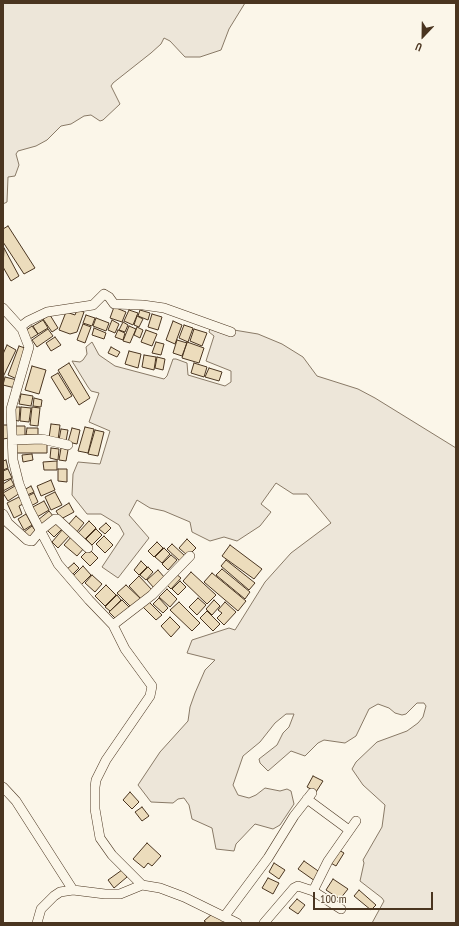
<!DOCTYPE html>
<style>
body{margin:0}
#map{position:relative;width:459px;height:926px;overflow:hidden;background:#fbf6e9;font-family:"PT Sans Narrow",sans-serif}
canvas{display:block}
.frame{position:absolute;inset:0;border:4px solid #4a3520;pointer-events:none}
.north{position:absolute;left:403px;top:16px;width:40px;height:40px;-webkit-text-stroke:3px #fbf6e9;paint-order:stroke;rotate:202deg;font-size:11px;font-weight:700;line-height:16px;text-align:center;color:#4a3520}
.north::after{content:'';display:block;margin:auto;width:14px;height:18px;background:#4a3520;clip-path:polygon(50% 0,100% 100%,50% 72%,0 100%)}
.scale{position:absolute;left:313px;top:892px;width:120px;height:18px;box-sizing:border-box;border:2px solid #4a3520;border-top:0;padding-left:5px;font-size:12px;line-height:14px;white-space:nowrap;color:#4a3520;-webkit-text-stroke:3px #fbf6e9;paint-order:stroke}
</style>
<div id="map">
<canvas width="459" height="926"></canvas>
<div class="frame"></div>
<div class="north">U</div>
<div class="scale">100 m</div>
</div>
<script>
const context = document.querySelector('canvas').getContext('2d');
context.lineJoin = 'round';
function fill(path, color) { context.fillStyle = color; context.fill(path, 'evenodd'); }
const poly = rows => new Path2D(rows.map(r => 'M' + r).join(''));
function strokePath(path, color, width, dash) { context.strokeStyle = color; context.lineWidth = width; context.lineCap = dash ? 'butt' : 'round'; context.setLineDash(dash || []); context.stroke(path); }
const green = poly([
 [3,3,245,3,229,29,221,50,200,57,185,57,170,41,164,38,161,44,151,53,113,83,111,86,120,104,103,120,100,121,91,115,84,116,71,124,61,126,47,140,36,146,18,151,16,154,19,165,15,176,8,177,7,202,3,204,3,3],
 [212,322,234,330,258,334,282,344,303,357,317,376,358,389,375,398,456,448,456,923,372,923,384,901,382,898,360,881,364,863,363,860,382,827,385,805,363,785,352,769,356,762,377,742,407,731,418,723,423,717,426,706,424,703,417,703,406,714,402,715,395,713,389,708,378,704,369,709,356,736,345,743,324,740,318,743,305,756,291,751,268,771,260,763,259,759,277,745,283,733,289,727,294,714,286,714,275,723,260,742,243,756,233,785,238,795,249,798,256,795,265,788,280,791,287,789,291,791,294,804,280,825,273,829,255,824,236,844,234,851,216,849,212,828,192,819,189,805,184,798,178,799,173,803,151,802,138,785,160,752,188,721,190,707,195,693,205,670,215,660,187,653,192,640,229,628,235,630,265,582,291,553,331,523,307,494,293,494,276,483,261,504,271,512,260,526,237,541,224,537,210,541,192,532,190,522,164,511,150,508,137,500,129,515,149,538,118,578,102,567,124,534,119,525,101,514,87,514,72,495,73,474,78,462,100,464,110,431,89,422,99,393,91,391,88,387,72,361,80,362,83,360,87,354,86,347,92,342,99,355,115,366,164,379,167,376,173,359,176,359,187,363,188,375,225,386,231,382,231,371,206,361,214,336,209,332,212,322]
]);
const building = poly([
 [8,226,35,268,24,274,3,242,3,229,8,226],
 [4,248,19,276,11,281,3,267,4,248],
 [114,307,126,312,122,322,110,318,114,307],
 [77,310,84,312,77,332,70,334,59,330,66,312,75,315,77,310],
 [129,310,138,313,133,325,124,321,129,310],
 [140,310,150,313,148,320,138,316,140,310],
 [152,314,162,317,158,330,148,327,152,314],
 [50,315,58,328,52,332,43,319,50,315],
 [86,315,95,318,92,326,83,323,86,315],
 [137,316,143,319,139,327,134,325,137,316],
 [96,318,109,323,106,331,93,326,96,318],
 [43,320,48,328,38,334,33,326,43,320],
 [112,320,119,324,115,333,108,330,112,320],
 [173,321,182,325,175,344,166,340,173,321],
 [123,322,128,325,125,332,119,330,123,322],
 [83,324,91,327,85,343,77,340,83,324],
 [184,325,193,328,188,342,179,338,184,325],
 [32,326,38,334,30,339,25,331,32,326],
 [129,326,136,329,130,343,123,341,129,326],
 [137,327,143,330,140,338,134,335,137,327],
 [94,328,106,333,104,339,92,335,94,328],
 [48,329,53,336,37,347,32,340,48,329],
 [194,329,207,333,202,346,190,341,194,329],
 [118,330,125,333,123,340,115,337,118,330],
 [146,330,157,334,152,346,141,342,146,330],
 [55,337,61,345,51,351,46,343,55,337],
 [177,340,187,343,182,356,173,353,177,340],
 [156,342,164,344,161,355,152,353,156,342],
 [187,342,204,348,199,363,182,358,187,342],
 [7,345,16,350,3,377,3,354,7,345],
 [19,346,28,349,17,379,8,375,19,346],
 [111,347,120,352,117,357,108,353,111,347],
 [129,351,141,354,138,368,125,364,129,351],
 [144,355,156,357,154,370,142,367,144,355],
 [157,357,165,359,163,370,155,368,157,357],
 [69,363,90,398,79,405,58,370,69,363],
 [194,363,207,367,204,377,191,373,194,363],
 [32,366,46,370,39,394,25,390,32,366],
 [209,368,222,372,219,381,205,377,209,368],
 [58,373,72,396,65,400,51,377,58,373],
 [5,377,17,380,15,388,3,385,5,377],
 [21,394,33,396,31,406,19,404,21,394],
 [34,398,42,400,41,407,33,406,34,398],
 [14,407,20,407,19,421,12,420,14,407],
 [21,407,31,408,29,422,20,421,21,407],
 [32,407,40,408,38,426,30,425,32,407],
 [51,424,60,425,58,440,49,438,51,424],
 [3,425,8,425,9,438,3,439,3,425],
 [14,426,25,426,25,438,14,438,14,426],
 [85,427,94,429,88,453,78,451,85,427],
 [27,428,38,428,38,435,26,435,27,428],
 [72,428,80,430,77,444,68,442,72,428],
 [61,429,68,430,66,441,59,440,61,429],
 [95,430,104,432,98,456,88,454,95,430],
 [47,442,47,453,15,453,15,443,47,442],
 [51,448,59,449,58,460,50,458,51,448],
 [61,448,68,450,66,461,59,460,61,448],
 [32,454,33,460,23,462,22,455,32,454],
 [6,460,8,468,3,470,3,461,6,460],
 [57,461,57,470,44,470,43,462,57,461],
 [8,469,12,478,3,481,3,471,8,469],
 [58,469,67,469,67,482,58,481,58,469],
 [11,479,14,485,3,491,3,484,11,479],
 [51,480,55,490,41,496,37,486,51,480],
 [15,486,20,493,8,501,3,493,15,486],
 [31,486,34,492,27,495,24,490,31,486],
 [55,492,62,505,51,510,45,497,55,492],
 [34,493,38,502,31,506,26,497,34,493],
 [19,497,23,504,19,506,22,514,14,518,7,503,19,497],
 [44,501,49,510,37,517,31,508,44,501],
 [69,503,74,512,61,519,56,511,69,503],
 [49,511,54,517,42,525,38,520,49,511],
 [26,514,32,525,24,530,18,519,26,514],
 [76,516,84,523,76,533,68,525,76,516],
 [56,520,63,528,54,537,46,529,56,520],
 [89,521,96,528,84,540,77,534,89,521],
 [106,523,111,528,105,534,99,529,106,523],
 [32,526,37,533,29,539,24,532,32,526],
 [63,529,70,535,58,548,52,542,63,529],
 [96,529,102,535,92,545,86,539,96,529],
 [72,536,85,547,77,556,64,545,72,536],
 [104,536,113,545,105,553,96,544,104,536],
 [187,539,196,548,188,556,179,548,187,539],
 [157,542,163,548,154,557,148,551,157,542],
 [172,544,185,556,180,561,167,549,172,544],
 [230,545,262,569,254,579,222,556,230,545],
 [164,548,170,554,162,563,155,557,164,548],
 [89,549,98,558,90,566,81,557,89,549],
 [171,555,177,560,168,570,162,564,171,555],
 [226,560,255,583,249,590,221,566,226,560],
 [141,561,147,567,139,575,134,570,141,561],
 [74,563,79,568,72,575,66,570,74,563],
 [83,566,91,575,81,585,73,576,83,566],
 [148,567,153,572,146,580,140,575,148,567],
 [222,569,250,592,245,599,216,575,222,569],
 [158,570,165,578,154,588,147,580,158,570],
 [191,572,216,595,207,604,183,581,191,572],
 [175,573,181,578,171,589,166,584,175,573],
 [212,573,246,601,238,611,204,582,212,573],
 [92,575,102,584,95,592,85,583,92,575],
 [139,576,152,590,142,600,129,586,139,576],
 [180,581,186,587,178,595,172,589,180,581],
 [106,585,116,595,105,606,95,596,106,585],
 [126,585,142,600,133,609,117,593,126,585],
 [167,589,177,599,170,607,159,597,167,589],
 [117,595,121,600,110,611,105,607,117,595],
 [159,598,168,608,163,613,153,604,159,598],
 [198,598,206,605,197,615,189,607,198,598],
 [122,600,131,609,118,621,109,612,122,600],
 [214,600,220,606,212,615,206,609,214,600],
 [149,602,162,615,156,620,143,607,149,602],
 [179,602,200,623,192,631,170,610,179,602],
 [225,602,236,612,224,625,217,618,222,613,218,610,225,602],
 [207,611,220,624,213,631,200,618,207,611],
 [170,617,180,627,171,637,161,626,170,617],
 [313,776,323,781,316,792,307,787,313,776],
 [130,792,139,802,132,809,123,800,130,792],
 [142,807,149,816,142,821,135,812,142,807],
 [147,843,161,856,152,866,148,863,144,868,133,859,147,843],
 [337,849,344,853,336,866,329,862,337,849],
 [304,861,321,873,315,881,298,869,304,861],
 [274,863,285,870,279,879,269,872,274,863],
 [122,870,127,877,114,888,108,880,122,870],
 [268,878,279,883,273,894,262,888,268,878],
 [333,879,348,889,340,899,326,890,333,879],
 [359,890,376,905,371,910,354,896,359,890],
 [297,899,305,905,298,914,289,908,297,899],
 [212,914,224,921,222,923,207,923,204,921,212,914]
]);
const minor = poly([
 [3,308,22,329,29,347,11,409,13,460,19,484,29,509,58,564,89,600,113,625,125,649,152,686,150,696,106,760,96,780,95,787,95,809,100,838,112,855,142,885],
 [20,327,28,321,47,312,93,305,104,294,109,297,114,304,143,305,164,308,231,332],
 [12,440,42,439,68,445],
 [3,514,8,523,27,540,32,541,41,530,55,519,57,519,88,548],
 [113,625,152,595,190,556],
 [3,787,16,801,73,890],
 [307,799,349,830],
 [313,891,328,861,356,821],
 [224,917,268,858,294,816,312,793],
 [37,923,41,909,54,896,60,892,73,890,105,894,120,894,142,885,160,888,184,897,237,923],
 [264,923,294,888,298,886,313,891,341,909]
]);
fill(green, '#ede6d9');
strokePath(green, '#887966', 1);
fill(building, '#ecdcbc');
strokePath(building, '#4a3520', 1);
strokePath(minor, '#4a3520', 10);
strokePath(minor, '#fbf6e9', 9);
</script>
